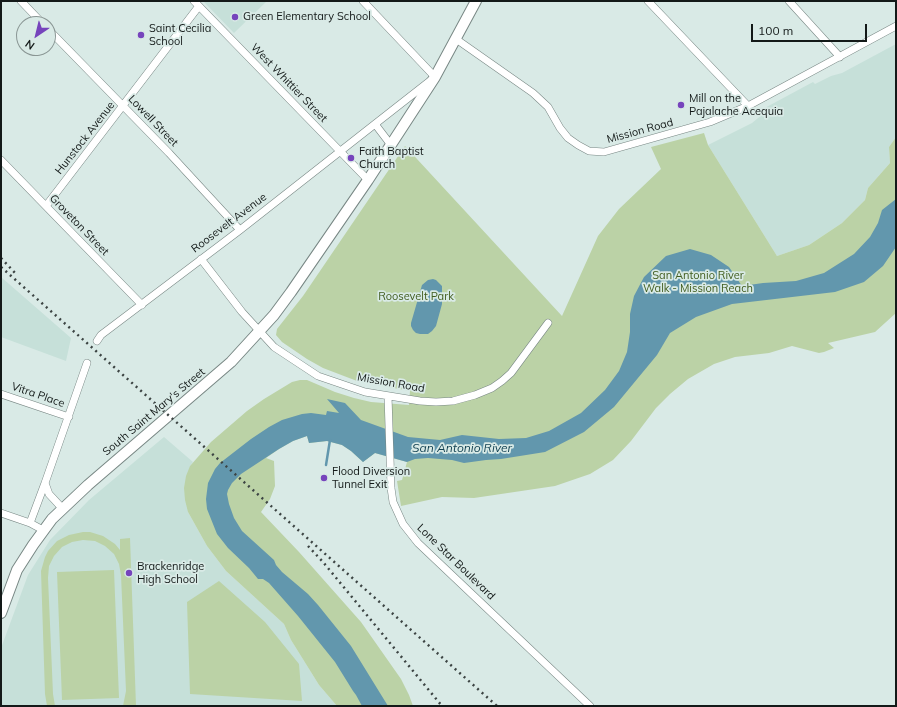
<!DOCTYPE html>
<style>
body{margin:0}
#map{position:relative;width:897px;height:707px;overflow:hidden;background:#d9eae6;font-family:Mulish,sans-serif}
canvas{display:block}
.frame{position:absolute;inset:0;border:2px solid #131918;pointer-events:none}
.north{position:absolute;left:16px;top:16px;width:40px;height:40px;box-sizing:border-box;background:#d9eae6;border:1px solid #8a9694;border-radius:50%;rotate:215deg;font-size:11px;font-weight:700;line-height:16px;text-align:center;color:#131918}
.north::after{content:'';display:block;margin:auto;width:14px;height:18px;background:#7644bc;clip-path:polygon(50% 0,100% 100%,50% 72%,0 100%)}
.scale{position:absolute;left:751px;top:24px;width:116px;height:18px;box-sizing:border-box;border:2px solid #131918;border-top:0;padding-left:5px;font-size:12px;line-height:14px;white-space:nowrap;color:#131918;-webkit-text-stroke:3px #d9eae6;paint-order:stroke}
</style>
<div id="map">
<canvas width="897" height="707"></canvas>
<div class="frame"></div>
<div class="north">N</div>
<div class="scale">100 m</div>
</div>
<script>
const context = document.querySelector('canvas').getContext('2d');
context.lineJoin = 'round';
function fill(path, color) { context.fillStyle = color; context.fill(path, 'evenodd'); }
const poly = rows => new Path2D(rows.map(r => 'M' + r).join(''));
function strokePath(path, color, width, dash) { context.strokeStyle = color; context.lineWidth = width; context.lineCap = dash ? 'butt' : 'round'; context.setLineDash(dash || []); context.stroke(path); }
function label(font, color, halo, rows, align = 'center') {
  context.font = font + ' Mulish,sans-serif'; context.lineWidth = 3.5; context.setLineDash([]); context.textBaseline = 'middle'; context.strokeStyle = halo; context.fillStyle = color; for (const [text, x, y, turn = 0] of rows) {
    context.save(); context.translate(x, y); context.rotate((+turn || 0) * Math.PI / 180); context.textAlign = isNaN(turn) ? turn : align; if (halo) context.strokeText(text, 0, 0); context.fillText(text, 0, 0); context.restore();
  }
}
const built = poly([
 [203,1,267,1,234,33],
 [896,44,896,137,889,147,890,163,868,188,865,200,842,223,809,245,777,256,708,145,752,123,763,114,761,110,813,82,815,84,831,76,842,73],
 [1,277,71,338,66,361,1,337],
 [164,437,193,462,190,466,188,512,207,546,226,571,284,624,291,640,319,685,337,706,1,706,1,648,28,575,50,540,89,500]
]);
const green = poly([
 [704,133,708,145,777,256,809,245,842,223,865,200,868,188,890,163,889,147,896,137,896,313,875,332,828,343,834,348,824,352,819,353,792,346,769,353,735,357,714,364,688,379,670,394,656,408,631,441,613,460,590,474,555,486,474,498,442,497,401,506,397,481,402,480,407,462,375,453,363,462,351,451,342,445,327,441,309,443,307,436,293,441,279,449,266,458,274,461,275,486,270,499,261,512,299,552,361,622,401,679,409,695,413,706,337,706,319,685,291,640,284,624,226,571,207,546,188,512,185,500,184,488,186,476,190,466,211,442,247,411,264,399,292,382,300,380,307,380,335,392,354,398,371,402,409,405,410,391,357,381,323,368,307,359,282,342,276,335,277,329,303,296,405,146,562,316,598,236,619,209,661,169,651,147],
 [83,532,90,532,103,536,115,544,120,550,120,539,130,538,136,706,123,706,126,691,121,575,119,564,114,554,105,546,95,541,83,540,72,542,62,547,54,556,49,566,48,578,53,694,55,706,47,706,45,694,41,571,45,557,48,551,57,541,69,535],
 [114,570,119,698,62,700,57,572],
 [219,581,265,622,299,664,302,701,190,694,187,602]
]);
const water = poly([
 [896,199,896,247,883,266,864,282,835,292,732,304,696,317,670,333,657,355,614,407,584,432,545,452,501,459,486,460,464,463,452,460,428,458,415,459,407,462,375,453,363,462,351,451,342,445,327,441,309,443,307,436,293,441,279,449,241,474,232,483,228,490,227,494,229,504,234,518,242,531,274,560,276,565,282,572,308,594,318,605,351,646,388,706,362,706,356,695,353,691,335,662,298,616,269,583,263,579,258,579,249,568,228,548,217,534,207,509,206,499,208,483,215,469,220,463,251,439,269,427,282,420,302,414,311,413,326,415,327,411,339,413,327,399,345,403,361,420,408,437,440,440,462,435,499,439,526,438,549,431,581,413,605,390,619,371,627,352,630,332,630,314,634,296,644,277,666,256,690,249,711,255,729,267,742,286,763,283,796,281,824,273,854,254,870,237,878,223,882,210],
 [433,279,436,280,442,286,442,304,436,326,432,331,428,334,420,334,416,333,413,330,411,326,411,323,422,285,428,280]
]);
const stream = poly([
 [326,465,330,440]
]);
const street = poly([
 [21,1,43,24],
 [194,1,368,180],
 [363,1,435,77,375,124],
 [648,1,748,106],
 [789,1,840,57],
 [48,29,169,153,240,230],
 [456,39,533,93,548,107,560,128,568,138,578,145,589,151,604,152,710,122,748,106,896,26],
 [1,160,142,305],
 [46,206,199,6],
 [201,259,242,312,274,347,318,376,365,392,420,401,436,402,453,401,475,395,492,388,502,381,511,373,548,323],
 [97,341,101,335,240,230,375,124,391,145],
 [1,394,69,417],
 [388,396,391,488,393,502,403,524,418,543,590,706],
 [62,508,49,494,45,483,87,363],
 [1,513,30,523,43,530],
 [30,523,45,483]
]);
const secondary = poly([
 [1,613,17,570,33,545,52,519,88,485,231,362,274,315,291,292,368,180,435,77,476,1]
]);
const rail = poly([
 [1,258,16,274],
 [1,267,497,706],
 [308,546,323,562,442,706]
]);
const markers = [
 [235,17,4,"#7644bc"],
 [141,35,4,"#7644bc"],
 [681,105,4,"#7644bc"],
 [351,158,4,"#7644bc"],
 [324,478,4,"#7644bc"],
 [129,573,4,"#7644bc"]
];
const poiNames = [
 ["Green Elementary School",243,17],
 ["Saint Cecilia",149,29],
 ["School",149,42],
 ["Mill on the",689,99],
 ["Pajalache Acequia",689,112],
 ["Faith Baptist",359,152],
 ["Church",359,165],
 ["Flood Diversion",332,472],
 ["Tunnel Exit",332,485],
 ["Brackenridge",137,567],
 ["High School",137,580]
];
const streetNames = [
 ["West Whittier Street",289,83,46],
 ["Lowell Street",153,121,46],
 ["Mission Road",640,131,-15],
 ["Hunstock Avenue",85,138,-52],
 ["Roosevelt Avenue",229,223,-37],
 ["Groveton Street",79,225,46],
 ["Mission Road",391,383,10],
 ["Vitra Place",38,395,19],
 ["South Saint Mary's Street",154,412,-40],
 ["Lone Star Boulevard",456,562,44]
];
const parkNames = [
 ["San Antonio River",698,276],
 ["Walk - Mission Reach",698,289],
 ["Roosevelt Park",416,297]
];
const waterNames = [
 ["San Antonio River",462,448]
];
fill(built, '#c6e0d9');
fill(green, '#bbd2a6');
fill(water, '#6297ad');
strokePath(stream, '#6297ad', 2.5);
strokePath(street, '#788784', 8);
strokePath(secondary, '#788784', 12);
strokePath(street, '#fff', 7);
strokePath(secondary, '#fff', 10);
strokePath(rail, '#3c4443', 2.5, [2, 4]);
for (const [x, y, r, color] of markers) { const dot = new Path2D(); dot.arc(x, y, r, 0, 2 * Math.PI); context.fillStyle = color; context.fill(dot); strokePath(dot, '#d9eae6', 1.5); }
label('11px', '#131918', '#d9eae6', poiNames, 'left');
label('11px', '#131918', '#d9eae6', streetNames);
label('11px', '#415d1f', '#d9eae6', parkNames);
label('italic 12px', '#103f50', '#d9eae6', waterNames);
</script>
